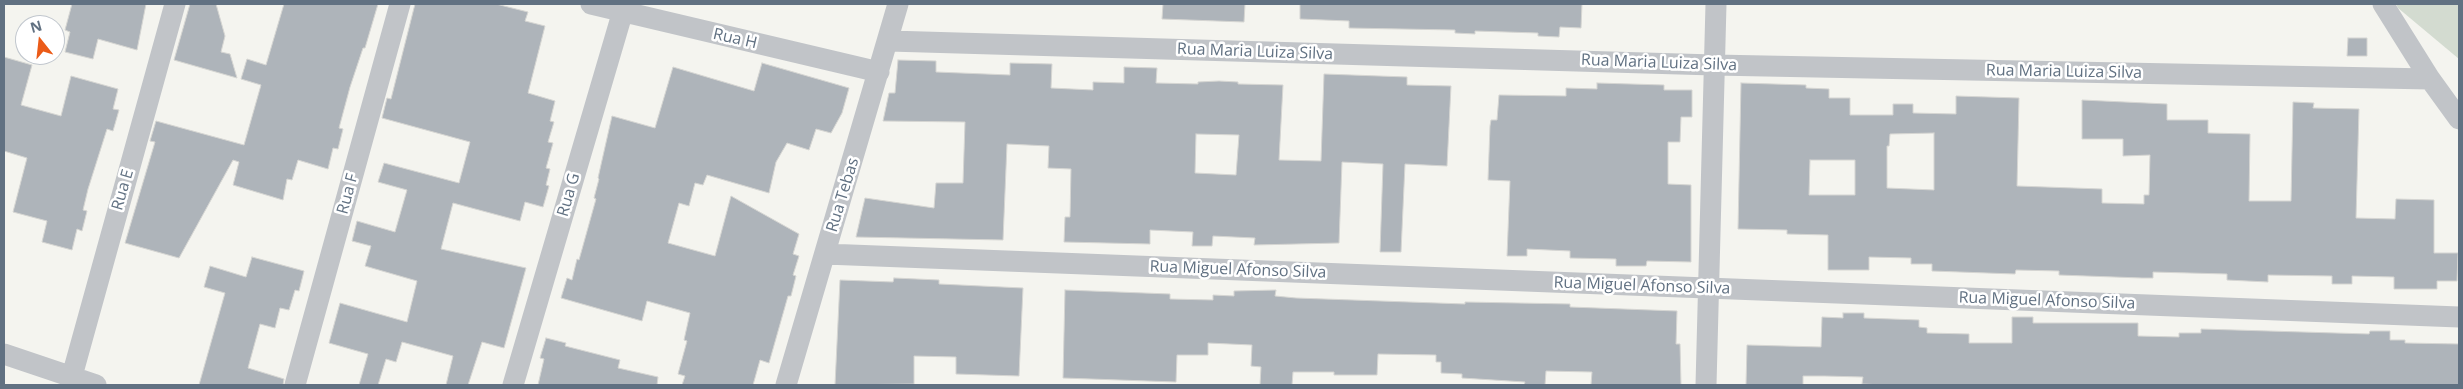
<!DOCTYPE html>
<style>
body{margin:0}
#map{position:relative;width:2463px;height:389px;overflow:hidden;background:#f4f4ef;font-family:"Open Sans",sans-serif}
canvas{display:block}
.frame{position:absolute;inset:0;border:5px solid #617182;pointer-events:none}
.north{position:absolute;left:15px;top:15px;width:50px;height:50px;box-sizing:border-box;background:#fff;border:1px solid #c0c6cd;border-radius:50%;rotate:344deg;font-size:14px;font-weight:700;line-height:20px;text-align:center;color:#617182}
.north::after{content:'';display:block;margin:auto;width:18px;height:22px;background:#eb5b18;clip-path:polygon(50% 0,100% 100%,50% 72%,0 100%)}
</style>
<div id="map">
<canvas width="2463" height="389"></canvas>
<div class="frame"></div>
<div class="north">N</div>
</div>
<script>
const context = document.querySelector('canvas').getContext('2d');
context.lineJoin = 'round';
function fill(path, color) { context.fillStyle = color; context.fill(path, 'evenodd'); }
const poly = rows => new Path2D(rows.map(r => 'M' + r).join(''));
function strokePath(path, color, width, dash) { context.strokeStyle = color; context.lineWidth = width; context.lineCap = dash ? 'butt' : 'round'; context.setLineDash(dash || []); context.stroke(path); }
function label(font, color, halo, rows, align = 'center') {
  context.font = font + ' "Open Sans",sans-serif'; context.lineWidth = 5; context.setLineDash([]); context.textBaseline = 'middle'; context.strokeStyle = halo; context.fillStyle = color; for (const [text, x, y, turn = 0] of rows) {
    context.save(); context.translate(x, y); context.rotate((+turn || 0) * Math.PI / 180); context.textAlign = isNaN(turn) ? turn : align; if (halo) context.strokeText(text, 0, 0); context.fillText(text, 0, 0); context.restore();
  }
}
const green = poly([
 [2396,4,2459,4,2459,59,2398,8]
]);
const building = poly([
 [72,4,146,4,137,50,98,39,93,59,65,52,70,32,65,30,72,4],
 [190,4,216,4,225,36,221,52,230,54,237,78,174,60,190,4],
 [284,4,378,4,365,48,363,48,350,87,339,128,343,129,338,149,333,148,328,169,298,160,292,180,287,179,283,200,233,185,239,162,233,160,179,258,125,243,155,142,150,141,156,121,244,145,261,85,241,79,247,59,266,65,284,4],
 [415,4,496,4,528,12,525,21,545,26,528,93,555,101,550,121,554,122,548,142,553,143,546,168,550,169,546,185,549,186,543,207,525,202,520,221,453,203,441,249,526,268,504,348,482,342,468,385,446,385,453,356,402,342,396,362,386,359,378,385,359,385,368,354,329,343,340,303,407,322,417,281,365,266,371,246,352,241,357,221,395,232,407,190,378,182,384,163,459,183,470,142,382,118,387,98,391,99,415,4],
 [1163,4,1245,4,1244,22,1162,19,1163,4],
 [1300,4,1582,4,1581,28,1560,27,1559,37,1538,36,1538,33,1475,31,1475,34,1455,33,1455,30,1349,28,1349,21,1300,19,1300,4],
 [2348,38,2367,38,2367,56,2347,56,2348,38],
 [4,57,32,65,21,105,61,116,71,76,118,89,113,109,119,110,113,131,107,129,88,189,83,210,87,211,82,231,77,229,72,250,42,242,47,221,13,212,27,158,4,151,4,57],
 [898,60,936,61,936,72,1010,75,1010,63,1052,64,1051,88,1093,90,1093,82,1124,83,1124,67,1157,68,1156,83,1198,84,1198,82,1219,81,1238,82,1238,84,1283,85,1279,160,1321,161,1324,74,1407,77,1407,85,1451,86,1447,166,1405,164,1401,252,1380,252,1383,164,1342,162,1339,243,1254,245,1255,238,1213,236,1212,246,1192,246,1193,232,1150,230,1150,244,1064,242,1065,217,1070,217,1071,169,1048,168,1049,146,1007,144,1003,240,856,237,865,198,934,208,936,183,963,183,965,122,883,121,889,93,895,93,898,60],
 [1196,134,1239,135,1236,175,1195,173,1196,134],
 [762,63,849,88,842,113,831,133,816,129,809,150,787,143,776,162,769,193,707,175,703,185,695,183,689,206,679,203,668,243,715,256,731,196,799,234,793,254,799,256,793,275,796,276,791,296,788,296,769,363,760,360,753,385,682,385,685,376,678,374,687,341,684,340,690,313,647,301,642,321,561,298,567,278,572,280,577,259,579,260,596,199,594,198,599,179,598,178,612,116,655,128,673,67,754,91,762,63],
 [1597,83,1664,85,1664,90,1692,90,1692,117,1681,117,1680,142,1668,142,1668,184,1691,185,1691,262,1647,261,1646,266,1616,266,1616,259,1570,258,1570,251,1527,249,1527,256,1507,256,1510,181,1488,180,1490,126,1491,120,1497,120,1499,95,1566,96,1566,88,1597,89,1597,83],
 [1741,83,1806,85,1806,88,1829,89,1829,98,1850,98,1850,115,1893,115,1893,104,1913,104,1913,113,1956,114,1956,96,2019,98,2017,186,2102,189,2102,203,2144,204,2144,195,2149,195,2150,155,2123,156,2123,139,2082,139,2082,100,2167,104,2167,120,2208,120,2208,133,2250,134,2249,201,2291,201,2293,102,2314,103,2313,108,2359,109,2356,218,2395,219,2396,199,2434,200,2434,253,2458,253,2457,281,2437,281,2437,289,2394,289,2394,277,2352,276,2352,284,2332,284,2332,276,2268,275,2268,282,2227,280,2227,274,2153,272,2153,278,2142,278,2059,275,2059,271,2016,270,2015,274,1932,271,1932,264,1911,264,1911,258,1869,257,1869,270,1828,270,1828,235,1787,234,1787,230,1738,229,1741,83],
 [1934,133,1934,190,1887,188,1887,146,1889,146,1890,134,1934,133],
 [1810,160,1855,160,1855,195,1809,195,1810,160],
 [252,257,304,271,299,291,295,290,289,310,280,308,275,328,260,324,248,368,284,379,283,385,199,385,225,293,204,287,210,266,246,277,252,257],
 [894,278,939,280,939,284,1023,288,1019,376,956,374,956,357,914,356,914,384,835,385,840,280,893,282,894,278],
 [1065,290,1170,294,1170,299,1213,300,1213,295,1234,296,1234,291,1276,290,1275,296,1296,298,1465,304,1465,302,1570,304,1570,307,1677,311,1676,344,1680,344,1681,385,1591,385,1592,372,1546,371,1545,385,1524,385,1525,382,1462,378,1462,374,1441,373,1441,362,1436,362,1436,355,1378,354,1377,375,1334,375,1334,372,1293,372,1292,385,1260,385,1261,367,1251,366,1252,345,1208,343,1208,355,1177,355,1176,382,1063,378,1065,290],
 [1843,313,1864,313,1864,318,1919,320,1919,327,1927,328,1927,333,1969,334,1969,343,2012,343,2012,317,2033,317,2033,323,2138,323,2138,336,2179,337,2179,333,2201,333,2201,329,2369,334,2370,331,2390,331,2390,340,2405,340,2405,343,2459,344,2459,385,1884,385,1862,384,1863,377,1825,376,1803,376,1803,385,1746,385,1747,345,1821,347,1822,317,1843,318,1843,313],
 [546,338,566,343,565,346,620,360,618,368,658,377,657,385,538,385,544,359,540,358,546,338]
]);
const minor = poly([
 [591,4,879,72],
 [2383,4,2430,79,2459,119],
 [889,41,1714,65,2430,79],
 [825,254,2459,317],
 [4,354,96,385],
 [72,376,175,4],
 [295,385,400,4],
 [513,385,625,4],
 [786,385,898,4],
 [1706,385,1716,4]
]);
const streetNames = [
 ["Rua H",735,39,13],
 ["Rua Maria Luiza Silva",1255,52,2],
 ["Rua Maria Luiza Silva",1659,63,2],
 ["Rua Maria Luiza Silva",2064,72,1],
 ["Rua E",123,190,-74],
 ["Rua F",348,194,-75],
 ["Rua G",569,195,-74],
 ["Rua Tebas",843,195,-73],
 ["Rua Miguel Afonso Silva",1238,270,2],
 ["Rua Miguel Afonso Silva",1642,286,2],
 ["Rua Miguel Afonso Silva",2047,301,2]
];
fill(green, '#d3dbd0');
fill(building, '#aeb4ba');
strokePath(building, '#d5d5d2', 1);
strokePath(minor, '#c1c4c8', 21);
label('16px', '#617182', '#fff', streetNames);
</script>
